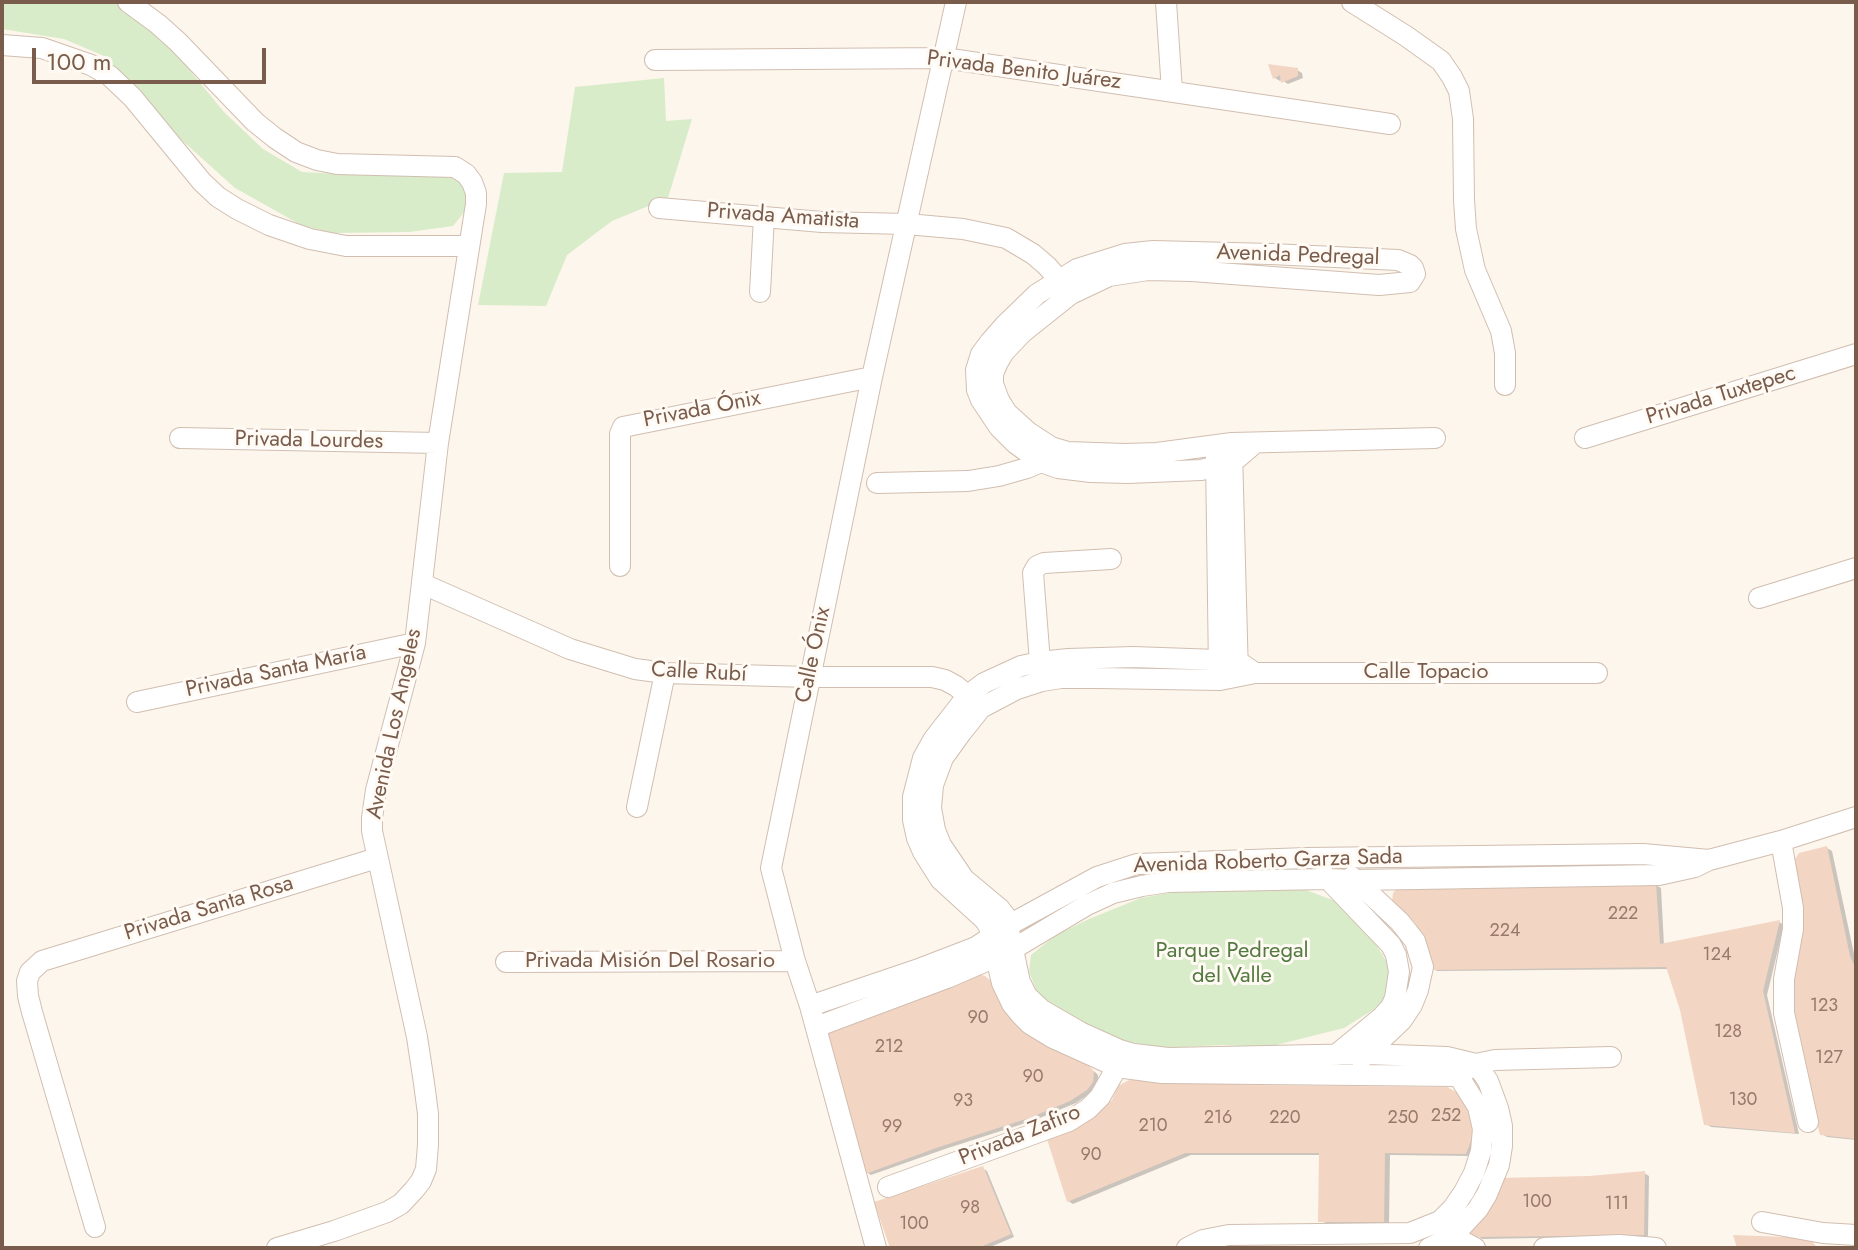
<!DOCTYPE html>
<meta charset="utf-8">
<style>
body{margin:0}
#map{position:relative;width:1858px;height:1250px;overflow:hidden;background:#fdf6ec;font-family:Jost,sans-serif}
canvas{display:block}
.frame{position:absolute;inset:0;border:4px solid #7a5c4d;pointer-events:none}
.scale{position:absolute;left:32px;top:48px;width:234px;height:36px;box-sizing:border-box;border:4px solid #7a5c4d;border-top:0;padding-left:10px;font-size:24px;line-height:28px;white-space:nowrap;color:#7a5c4d;-webkit-text-stroke:6px #fffaf3;paint-order:stroke}
</style>
<div id="map">
<canvas width="1858" height="1250"></canvas>
<div class="frame"></div>
<div class="scale">100 m</div>
</div>
<script>
const context = document.querySelector('canvas').getContext('2d');
context.lineJoin = 'round';
function fill(path, color) { context.fillStyle = color; context.fill(path, 'evenodd'); }
const poly = rows => new Path2D(rows.map(r => 'M' + r).join(''));
function strokePath(path, color, width, dash) { context.strokeStyle = color; context.lineWidth = width; context.lineCap = dash ? 'butt' : 'round'; context.setLineDash(dash || []); context.stroke(path); }
function label(font, color, halo, rows, align = 'center') {
  context.font = font + ' Jost,sans-serif'; context.lineWidth = 6; context.setLineDash([]); context.textBaseline = 'middle'; context.strokeStyle = halo; context.fillStyle = color; for (const [text, x, y, turn = 0] of rows) {
    context.save(); context.translate(x, y); context.rotate((+turn || 0) * Math.PI / 180); context.textAlign = isNaN(turn) ? turn : align; if (halo) context.strokeText(text, 0, 0); context.fillText(text, 0, 0); context.restore();
  }
}
const green = poly([
 [2,2,115,2,165,40,224,112,263,149,302,172,341,174,406,174,439,175,457,179,467,193,466,210,453,226,409,232,332,233,301,225,235,188,175,134,141,94,104,56,64,39,2,29],
 [664,78,666,121,692,119,668,198,612,221,567,255,546,306,478,305,504,173,562,172,575,87],
 [1232,885,1306,890,1338,902,1369,932,1393,973,1384,1003,1344,1028,1268,1047,1222,1045,1163,1048,1115,1039,1073,1017,1038,994,1029,972,1031,955,1056,935,1089,919,1141,898,1191,889]
]);
const shadow = poly([
 [1271,66,1297,70,1302,73,1303,78,1288,84,1283,81,1283,79,1280,81,1275,78],
 [1827,848,1832,851,1856,963,1856,1140,1827,1137,1822,1134],
 [1656,885,1661,888,1664,945,1779,922,1784,925,1767,995,1799,1134,1711,1127,1706,1124,1682,1010,1668,969,1437,971,1432,968],
 [991,981,996,986,1011,1016,1095,1072,1098,1075,1098,1085,1092,1092,1076,1103,1035,1120,945,1149,871,1175,866,1172],
 [1478,1128,1471,1156,1390,1155,1389,1224,1326,1223,1320,1221,1321,1155,1191,1155,1073,1204,1068,1201,1049,1140],
 [982,1168,987,1171,1014,1237,988,1248,892,1248],
 [1644,1173,1649,1176,1648,1236,1482,1239,1470,1230,1589,1178]
]);
const building = poly([
 [1268,64,1298,68,1298,76,1281,83,1280,75,1273,79],
 [1827,846,1850,956,1856,969,1856,1139,1820,1135,1792,1026,1790,983,1803,918,1795,859,1799,853],
 [1656,883,1660,944,1780,920,1763,991,1795,1133,1704,1125,1680,1010,1666,967,1430,970,1425,942,1415,923,1392,902,1393,893,1397,889],
 [979,974,985,976,991,981,997,995,1031,1036,1089,1066,1094,1071,1093,1082,1087,1090,1070,1101,1029,1118,939,1147,865,1174,820,1029],
 [1133,1078,1250,1085,1447,1087,1458,1093,1466,1101,1474,1124,1472,1138,1466,1154,1385,1153,1384,1222,1318,1222,1319,1153,1185,1153,1067,1202,1047,1139,1095,1116,1112,1100,1118,1086],
 [983,1166,1011,1234,978,1248,890,1248,874,1202],
 [1645,1171,1644,1235,1475,1237,1468,1231,1499,1178,1589,1176],
 [1733,1235,1810,1238,1817,1248,1737,1248]
]);
const minor = poly([
 [128,2,158,24,178,42,255,122,275,138,296,152,317,160,337,164,455,167,466,174,472,182,476,193,476,204,438,443,415,643,376,790,372,818,372,831,417,1037,424,1083,428,1114,428,1145,426,1169,421,1181,414,1190,401,1204,387,1212,334,1231,277,1248],
 [1166,2,1172,91],
 [1352,2,1406,36,1441,61,1452,77,1459,91,1463,119,1464,200,1466,229,1475,270,1501,331,1505,353,1505,385],
 [2,45,42,48,91,65,110,76,133,98,202,182,218,197,237,209,269,225,310,239,346,246,468,246],
 [655,60,944,58,1390,124],
 [659,208,822,222,907,224,963,229,1006,238,1033,254,1047,266,1066,288],
 [760,292,764,217],
 [180,438,438,443],
 [1585,438,1856,354],
 [1254,444,1233,462,1201,470,1128,473,1091,472,1058,468,1041,462,1015,443,999,427,981,400,977,390,976,370,981,354,990,342,1004,326,1037,294,1077,269,1125,254,1153,251,1271,254,1398,260,1410,265,1413,268,1415,274,1410,282,1379,285,1192,271,1148,270,1109,276,1071,294,1022,333,1004,352,998,362,993,374,993,384,999,400,1007,413,1028,432,1051,447,1068,452,1125,454,1157,453,1232,443,1435,438],
 [1232,451,1238,675],
 [1216,456,1219,672],
 [877,483,968,481,999,476,1027,468,1041,462,1047,454],
 [620,566,620,434,623,427,872,377],
 [423,584,570,649,635,669,665,673,809,677,932,677,945,680,956,686,978,704],
 [1759,598,1856,568],
 [1040,662,1033,573,1037,566,1044,563,1111,559],
 [1255,673,1239,662,1218,660,1133,657,1068,659,1040,662,1021,666,984,683,968,695,933,740,923,758,913,797,913,820,917,838,923,852,940,879,985,920,989,927,1002,983,1012,1004,1021,1015,1030,1024,1053,1038,1117,1067,1162,1073,1457,1076,1476,1064,1495,1060,1611,1057],
 [137,702,415,643],
 [637,807,665,673],
 [1781,841,1793,908,1793,929,1784,979,1784,1013,1808,1122],
 [1324,875,1391,945,1396,955,1399,972,1395,998,1391,1007,1382,1017,1332,1058],
 [1352,877,1400,922,1415,941,1423,967,1418,990,1412,1005,1402,1020,1361,1059],
 [506,962,795,961],
 [810,1006,916,970,976,947,1009,925,1097,877,1137,864,1307,858,1643,854,1709,860],
 [816,1027,947,978,984,962,1013,949,1087,905,1113,893,1142,886,1168,882,1327,879,1356,880,1659,875,1695,867,1709,860,1781,841,1856,817],
 [1476,1064,1447,1057,1367,1054,1168,1058,1134,1054,1120,1050,1080,1032,1042,1010,1027,996,1020,982,1006,917,1000,909,964,879,941,845,935,830,931,808,933,785,943,758,961,733,981,708,1017,689,1042,681,1061,678,1098,678,1220,680,1255,673,1597,673],
 [888,1187,1069,1121,1088,1109,1100,1097,1117,1067,1120,1054],
 [1762,1222,1823,1233,1856,1235],
 [95,1227,32,1012,28,996,27,981,30,972,42,961,377,858],
 [1446,1227,1462,1241,1475,1248],
 [876,1248,810,1006,795,961,771,868,872,377,956,2],
 [1187,1248,1203,1240,1229,1235,1410,1233,1440,1221,1453,1208,1464,1192,1474,1173,1481,1151,1483,1129,1478,1107,1451,1064],
 [1429,1248,1454,1235,1478,1209,1487,1194,1499,1165,1502,1146,1502,1126,1498,1108,1488,1081,1476,1064],
 [1544,1248,1619,1245,1656,1248]
]);
const numberNames = [
 ["222",1623,915],
 ["224",1505,932],
 ["124",1717,956],
 ["123",1824,1007],
 ["90",978,1019],
 ["128",1728,1033],
 ["212",889,1048],
 ["127",1829,1059],
 ["90",1033,1078],
 ["130",1743,1101],
 ["93",963,1102],
 ["252",1446,1117],
 ["216",1218,1119],
 ["220",1285,1119],
 ["250",1403,1119],
 ["210",1153,1127],
 ["99",892,1128],
 ["90",1091,1156],
 ["100",1537,1203],
 ["111",1617,1205],
 ["98",970,1209],
 ["100",914,1225]
];
const streetNames = [
 ["Privada Benito Juárez",1024,71,7],
 ["Privada Amatista",783,217,4],
 ["Avenida Pedregal",1298,256,2],
 ["Privada Tuxtepec",1721,396,-17],
 ["Privada Ónix",702,410,-11],
 ["Privada Lourdes",309,441,1],
 ["Calle Ónix",814,655,-78],
 ["Privada Santa María",276,672,-12],
 ["Calle Rubí",699,673,3],
 ["Calle Topacio",1426,673],
 ["Avenida Los Angeles",395,724,-78],
 ["Avenida Roberto Garza Sada",1268,862,-2],
 ["Privada Santa Rosa",209,909,-17],
 ["Privada Misión Del Rosario",650,962],
 ["Privada Zafiro",1020,1136,-22]
];
const parkNames = [
 ["Parque Pedregal",1232,952],
 ["del Valle",1232,977]
];
fill(green, '#d8ecc9');
fill(shadow, '#0003');
fill(building, '#f3d5c3');
strokePath(minor, '#d1beb0', 22);
strokePath(minor, '#fff', 20);
label('18px', '#987a6a', null, numberNames);
label('22px', '#7a5c4d', '#fffaf3', streetNames);
label('22px', '#537a41', '#fffaf3', parkNames);
</script>
